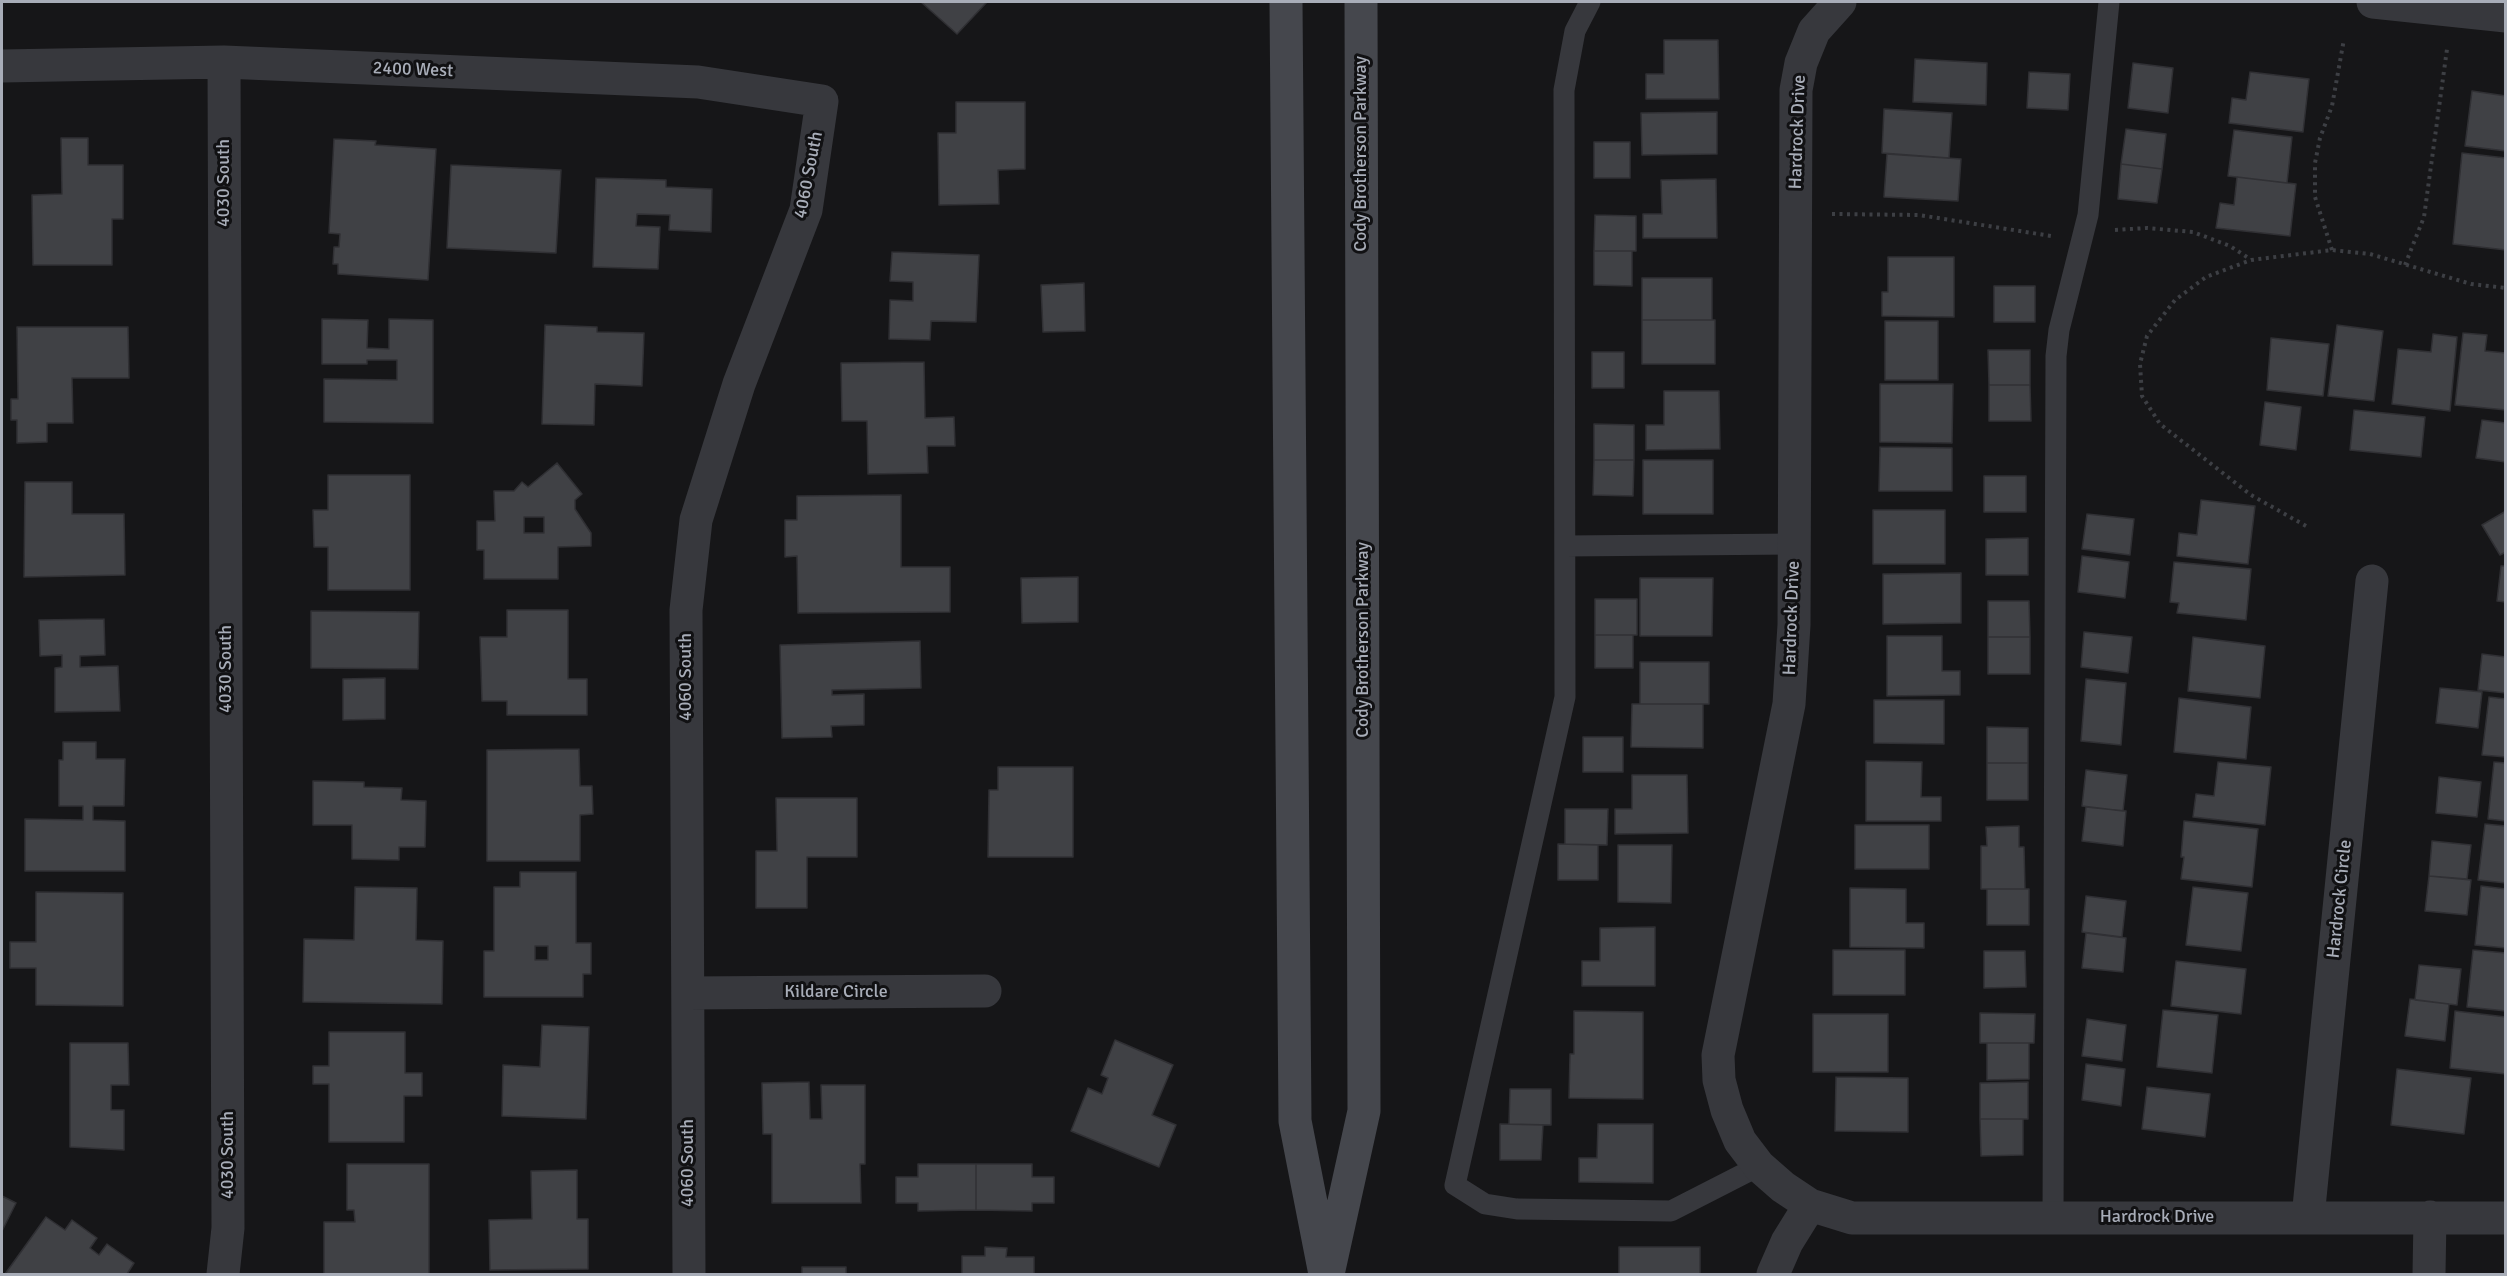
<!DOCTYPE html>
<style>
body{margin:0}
#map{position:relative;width:2507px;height:1276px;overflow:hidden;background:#161618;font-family:Signika,sans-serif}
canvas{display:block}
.frame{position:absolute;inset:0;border:3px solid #a8adb8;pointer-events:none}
</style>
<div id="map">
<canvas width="2507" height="1276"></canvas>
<div class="frame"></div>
</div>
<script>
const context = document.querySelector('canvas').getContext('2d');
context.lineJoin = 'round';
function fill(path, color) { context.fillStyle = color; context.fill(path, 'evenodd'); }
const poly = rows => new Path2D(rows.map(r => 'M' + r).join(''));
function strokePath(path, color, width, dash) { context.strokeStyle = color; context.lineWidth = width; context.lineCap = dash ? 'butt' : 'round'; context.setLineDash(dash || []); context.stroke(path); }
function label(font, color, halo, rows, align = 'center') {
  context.font = font + ' Signika,sans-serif'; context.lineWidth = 6; context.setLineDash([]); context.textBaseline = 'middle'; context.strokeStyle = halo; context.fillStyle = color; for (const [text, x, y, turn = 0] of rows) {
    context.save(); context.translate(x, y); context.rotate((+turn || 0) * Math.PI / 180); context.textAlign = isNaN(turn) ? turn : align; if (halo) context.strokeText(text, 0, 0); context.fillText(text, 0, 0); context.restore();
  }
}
const building = poly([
 [921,2,987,2,957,34,921,2],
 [1664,40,1718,40,1719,99,1646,99,1646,74,1664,74,1664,40],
 [1915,59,1987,63,1986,105,1913,102,1915,59],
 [2133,63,2173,68,2168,113,2128,108,2133,63],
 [2029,72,2070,74,2068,110,2027,108,2029,72],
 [2250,72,2309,79,2303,132,2229,123,2232,98,2246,100,2250,72],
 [2472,91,2506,96,2506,151,2465,146,2472,91],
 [956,102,1025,102,1025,169,998,170,999,204,939,205,938,133,956,133,956,102],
 [1884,109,1952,113,1949,158,1882,153,1884,109],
 [1717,112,1717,154,1642,155,1641,113,1717,112],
 [2126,129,2166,134,2162,169,2121,164,2126,129],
 [2234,130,2292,137,2287,183,2228,176,2234,130],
 [61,138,88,138,88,165,123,165,123,219,112,219,112,265,33,265,32,195,62,194,61,138],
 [334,139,376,141,375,145,436,149,428,280,338,274,338,264,333,264,334,247,339,247,340,234,329,233,334,139],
 [1594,142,1630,142,1630,178,1594,178,1594,142],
 [2462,153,2506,158,2506,250,2453,244,2462,153],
 [1887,154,1961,159,1958,201,1884,197,1887,154],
 [2121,164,2162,169,2157,203,2118,199,2121,164],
 [451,165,561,170,556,253,447,248,451,165],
 [2237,177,2296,184,2290,236,2216,228,2220,203,2234,205,2237,177],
 [596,178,666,180,666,187,712,189,711,232,669,230,670,215,637,214,636,226,660,227,658,269,593,267,596,178],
 [1716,179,1717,238,1643,238,1643,214,1662,214,1661,180,1716,179],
 [1595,215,1636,216,1636,251,1594,251,1595,215],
 [1594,251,1632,251,1632,286,1594,285,1594,251],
 [892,252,979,255,976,322,931,321,930,340,889,339,890,300,913,301,913,282,890,281,892,252],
 [1888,257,1954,257,1954,317,1882,316,1882,292,1888,292,1888,257],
 [1642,278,1712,278,1712,320,1642,320,1642,278],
 [1084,283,1085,331,1043,332,1041,285,1084,283],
 [1994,286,2035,286,2035,322,1994,322,1994,286],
 [322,319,368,320,367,348,389,349,389,319,433,320,433,423,324,422,324,379,397,380,397,360,367,360,367,364,322,364,322,319],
 [1642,320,1715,320,1715,364,1642,364,1642,320],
 [1885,321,1938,321,1938,380,1885,380,1885,321],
 [545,325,597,327,597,332,644,333,642,386,595,384,594,425,542,424,545,325],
 [2337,325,2383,331,2374,401,2328,396,2337,325],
 [17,327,128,327,129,378,72,378,73,423,47,423,47,442,17,443,17,420,11,420,11,399,18,399,17,327],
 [2463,333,2487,335,2485,351,2506,353,2506,410,2455,405,2463,333],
 [2433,334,2457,337,2450,411,2392,404,2398,349,2431,352,2433,334],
 [2271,338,2329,344,2323,396,2267,390,2271,338],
 [1988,350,2030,350,2030,385,1989,385,1988,350],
 [1592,352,1624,352,1624,388,1592,388,1592,352],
 [924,362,925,418,954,417,955,446,927,446,928,473,868,474,867,421,842,421,841,363,924,362],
 [1880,384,1953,384,1952,443,1880,442,1880,384],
 [1989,385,2030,385,2031,421,1989,421,1989,385],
 [1664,391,1719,391,1720,449,1646,450,1646,425,1664,425,1664,391],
 [2265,402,2301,407,2296,450,2260,445,2265,402],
 [2354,410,2425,417,2421,457,2350,450,2354,410],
 [2482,420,2506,423,2506,462,2476,458,2482,420],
 [1594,424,1634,425,1634,460,1594,460,1594,424],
 [1880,447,1952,448,1952,491,1879,491,1880,447],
 [1594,460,1634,460,1633,496,1593,495,1594,460],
 [1643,460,1713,460,1713,514,1643,514,1643,460],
 [557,463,582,494,575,500,575,509,591,533,591,546,558,547,558,579,484,579,484,550,477,550,477,521,495,521,494,491,514,491,522,482,528,487,557,463],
 [524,517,544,517,544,533,524,533,524,517],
 [328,475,410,475,410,590,328,590,328,547,314,547,313,510,328,510,328,475],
 [1984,476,2026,476,2026,512,1984,512,1984,476],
 [25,482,72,482,72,514,124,514,125,575,24,577,25,482],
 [901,495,901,567,950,567,950,612,798,613,797,556,785,557,785,520,797,520,797,496,901,495],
 [2201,500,2255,506,2248,564,2177,556,2179,533,2197,535,2201,500],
 [1873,510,1945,510,1945,564,1873,564,1873,510],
 [2506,511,2506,552,2500,555,2482,525,2506,511],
 [2087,514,2134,519,2130,555,2082,549,2087,514],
 [2028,538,2028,575,1986,575,1986,539,2028,538],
 [2082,556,2129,562,2125,598,2078,592,2082,556],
 [2174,562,2251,569,2246,620,2177,613,2179,603,2170,602,2174,562],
 [2501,566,2506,566,2506,602,2497,601,2501,566],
 [1961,573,1961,623,1883,624,1883,574,1961,573],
 [1078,577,1078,622,1022,623,1021,578,1078,577],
 [1640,578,1713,578,1712,636,1640,636,1640,578],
 [1595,599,1637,599,1637,635,1595,635,1595,599],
 [1988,601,2029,601,2030,637,1988,637,1988,601],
 [507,610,568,610,568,679,587,679,587,715,507,715,507,701,482,701,480,637,507,637,507,610],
 [311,611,419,612,418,669,311,668,311,611],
 [104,619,105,655,80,656,80,667,118,666,120,711,55,712,55,668,62,667,62,655,40,656,39,620,104,619],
 [2084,632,2132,637,2128,673,2081,667,2084,632],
 [1595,635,1633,635,1633,668,1595,668,1595,635],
 [1887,636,1942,636,1942,671,1960,671,1960,695,1887,696,1887,636],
 [1988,637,2030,637,2030,674,1988,674,1988,637],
 [2193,637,2265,646,2260,698,2188,691,2193,637],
 [920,641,921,688,832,690,832,695,864,694,864,725,831,726,832,737,782,738,780,645,920,641],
 [2482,654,2506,657,2506,693,2478,690,2482,654],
 [1640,662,1709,662,1709,704,1640,704,1640,662],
 [385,678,385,719,343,720,343,679,385,678],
 [2086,679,2126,683,2121,745,2081,741,2086,679],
 [2440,688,2482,692,2478,728,2436,723,2440,688],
 [2489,697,2506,699,2506,757,2482,755,2489,697],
 [2179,698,2251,707,2246,759,2174,752,2179,698],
 [1874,700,1944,700,1944,744,1874,743,1874,700],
 [1632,704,1703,704,1703,748,1631,747,1632,704],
 [1987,727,2028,728,2028,763,1987,763,1987,727],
 [1583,737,1623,737,1623,772,1583,772,1583,737],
 [63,742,96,742,96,759,125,759,124,806,93,806,93,820,125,821,125,871,25,871,25,819,83,820,83,806,59,806,59,760,63,760,63,742],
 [579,749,580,786,592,786,593,814,580,815,580,861,487,861,487,750,579,749],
 [1866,761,1922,762,1921,797,1941,797,1941,821,1866,821,1866,761],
 [2218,762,2271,767,2265,825,2193,817,2196,794,2214,796,2218,762],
 [2494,762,2506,763,2506,821,2488,819,2494,762],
 [1987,763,2028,763,2028,800,1987,800,1987,763],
 [998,767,1073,767,1073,857,988,857,989,790,998,790,998,767],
 [2086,770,2127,775,2123,811,2082,806,2086,770],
 [1632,775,1687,775,1688,833,1615,834,1615,809,1632,809,1632,775],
 [2439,777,2481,782,2477,817,2436,813,2439,777],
 [313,781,364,782,364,787,402,788,401,800,426,801,425,847,399,847,399,860,352,859,352,825,313,825,313,781],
 [776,798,857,798,857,857,807,857,807,908,756,908,756,851,777,851,776,798],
 [2086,807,2126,811,2123,846,2082,841,2086,807],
 [1565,809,1608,809,1607,845,1565,844,1565,809],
 [2184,821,2258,829,2252,887,2181,879,2184,857,2181,857,2184,821],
 [2485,824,2506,826,2506,883,2478,880,2485,824],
 [1855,825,1929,825,1929,869,1855,869,1855,825],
 [2019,826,2019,847,2024,847,2025,889,1981,889,1981,846,1987,846,1986,827,2019,826],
 [2432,841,2471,845,2467,879,2429,876,2432,841],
 [1558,844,1598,845,1598,880,1558,880,1558,844],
 [1618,845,1672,845,1671,903,1618,902,1618,845],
 [520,872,576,872,576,943,591,943,591,974,583,974,583,997,484,997,484,951,494,951,494,887,520,887,520,872],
 [535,946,548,946,548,960,535,960,535,946],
 [2429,876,2471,880,2467,915,2425,911,2429,876],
 [2481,886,2506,889,2506,948,2475,945,2481,886],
 [355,887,417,888,416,940,443,941,442,1004,303,1002,304,939,354,940,355,887],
 [2193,887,2248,893,2241,951,2186,945,2193,887],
 [1850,888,1906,889,1906,923,1924,923,1924,948,1850,947,1850,888],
 [1987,889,2029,889,2029,925,1987,925,1987,889],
 [36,892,123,893,123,1006,36,1005,36,968,10,968,10,942,36,942,36,892],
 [2086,896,2126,901,2122,937,2082,932,2086,896],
 [1655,927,1655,986,1582,986,1582,961,1600,961,1600,928,1655,927],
 [2086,933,2126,938,2123,972,2082,968,2086,933],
 [1833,950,1905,950,1905,995,1833,995,1833,950],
 [2473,950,2506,953,2506,1011,2467,1007,2473,950],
 [1984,951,2025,951,2026,987,1984,988,1984,951],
 [2176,961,2246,969,2241,1014,2171,1006,2176,961],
 [2419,965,2461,969,2457,1005,2415,1000,2419,965],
 [2410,999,2449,1004,2445,1041,2405,1036,2410,999],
 [2163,1010,2218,1015,2212,1073,2157,1067,2163,1010],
 [1574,1011,1643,1012,1643,1099,1569,1098,1570,1054,1574,1054,1574,1011],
 [2455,1011,2506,1017,2506,1074,2450,1068,2455,1011],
 [1980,1013,2035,1014,2034,1043,1980,1043,1980,1013],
 [1813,1014,1888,1014,1888,1072,1813,1072,1813,1014],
 [2087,1019,2126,1025,2122,1061,2082,1056,2087,1019],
 [542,1025,589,1027,586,1119,502,1116,503,1065,540,1067,542,1025],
 [329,1032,405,1032,405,1073,422,1073,422,1096,404,1096,404,1142,329,1142,329,1084,313,1084,313,1066,329,1066,329,1032],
 [1115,1040,1173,1065,1152,1115,1176,1125,1159,1167,1071,1131,1088,1088,1102,1094,1108,1078,1101,1075,1115,1040],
 [70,1043,128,1043,129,1085,111,1085,111,1110,124,1110,124,1150,70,1147,70,1043],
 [1987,1043,2029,1043,2029,1079,1987,1080,1987,1043],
 [2086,1064,2125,1069,2121,1106,2082,1100,2086,1064],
 [2397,1069,2471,1078,2464,1134,2391,1125,2397,1069],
 [1836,1077,1908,1078,1908,1132,1835,1131,1836,1077],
 [809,1082,810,1119,822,1119,821,1085,865,1085,865,1164,860,1164,861,1203,772,1203,772,1134,763,1134,762,1083,809,1082],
 [2028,1082,2028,1119,1980,1119,1980,1083,2028,1082],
 [2147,1087,2210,1094,2205,1137,2142,1129,2147,1087],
 [1510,1089,1551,1089,1551,1125,1509,1124,1510,1089],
 [1980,1119,2023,1119,2023,1155,1981,1156,1980,1119],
 [1500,1124,1543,1125,1541,1160,1500,1160,1500,1124],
 [1598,1124,1653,1124,1653,1183,1579,1182,1579,1158,1597,1158,1598,1124],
 [347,1164,429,1164,429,1274,324,1274,324,1222,355,1222,354,1210,347,1210,347,1164],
 [918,1164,976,1164,976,1210,918,1211,918,1203,896,1203,896,1177,918,1177,918,1164],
 [976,1164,1032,1164,1032,1177,1054,1177,1054,1203,1032,1203,1032,1211,976,1210,976,1164],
 [577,1170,577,1219,588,1219,588,1269,490,1270,489,1220,532,1219,531,1171,577,1170],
 [2,1196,16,1203,2,1231,2,1196],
 [46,1217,65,1230,72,1220,97,1238,90,1248,99,1255,107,1244,134,1263,127,1274,5,1274,46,1217],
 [985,1247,1007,1248,1006,1257,1034,1257,1034,1274,962,1274,962,1256,985,1256,985,1247],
 [1619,1247,1700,1247,1700,1274,1619,1274,1619,1247],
 [802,1267,846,1267,846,1274,802,1274,802,1267]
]);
const path = poly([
 [1832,214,1919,215,2051,236],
 [2115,230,2147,228,2193,232,2230,246,2250,259],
 [2332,250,2315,197,2315,163,2320,138,2332,106,2344,39],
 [2405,265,2424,217,2447,49],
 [2306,526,2251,495,2160,424,2142,396,2140,364,2147,336,2175,300,2206,277,2251,260,2332,250,2370,254,2471,284,2506,288]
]);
const lane = poly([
 [1590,2,1575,31,1564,90,1565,697,1455,1185,1485,1204,1517,1209,1671,1211,1759,1166],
 [1565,546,1794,544],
 [2053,1217,2056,356,2059,330,2088,215,2109,2]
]);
const street = poly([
 [1840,2,1814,31,1801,63,1796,90,1794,625,1789,704,1718,1055,1719,1080,1727,1110,1740,1141,1759,1166,1783,1187,1810,1205,1852,1218,2506,1218],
 [2373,2,2506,16],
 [2,66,224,62,698,82,822,101,806,210,739,384,696,520,686,610,689,1274],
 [688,993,985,991],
 [2308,1217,2372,581],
 [223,1274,228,1228,224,62],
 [1773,1274,1787,1242,1810,1205],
 [2429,1274,2430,1217]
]);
const secondary = poly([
 [1286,2,1295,1121,1324,1269],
 [1328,1274,1364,1111,1361,2]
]);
const streetNames = [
 ["2400 West",413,70,2],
 ["Hardrock Drive",1798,132,-88],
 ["Cody Brotherson Parkway",1361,154,-90],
 ["4060 South",809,175,-79],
 ["4030 South",224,183,-90],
 ["Hardrock Drive",1792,618,-88],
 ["Cody Brotherson Parkway",1363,640,-90],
 ["4030 South",226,669,-90],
 ["4060 South",686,677,-90],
 ["Hardrock Circle",2340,899,-84],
 ["Kildare Circle",836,992],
 ["4030 South",228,1155,-90],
 ["4060 South",688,1163,-90],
 ["Hardrock Drive",2157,1217]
];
fill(building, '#404145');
strokePath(building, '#303034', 1.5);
strokePath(path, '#3d3f44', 4, [3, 4.5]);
strokePath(lane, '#37383d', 21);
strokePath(street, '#37383d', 33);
strokePath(secondary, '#45474d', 33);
label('18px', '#a8adb8', '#111113', streetNames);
</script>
